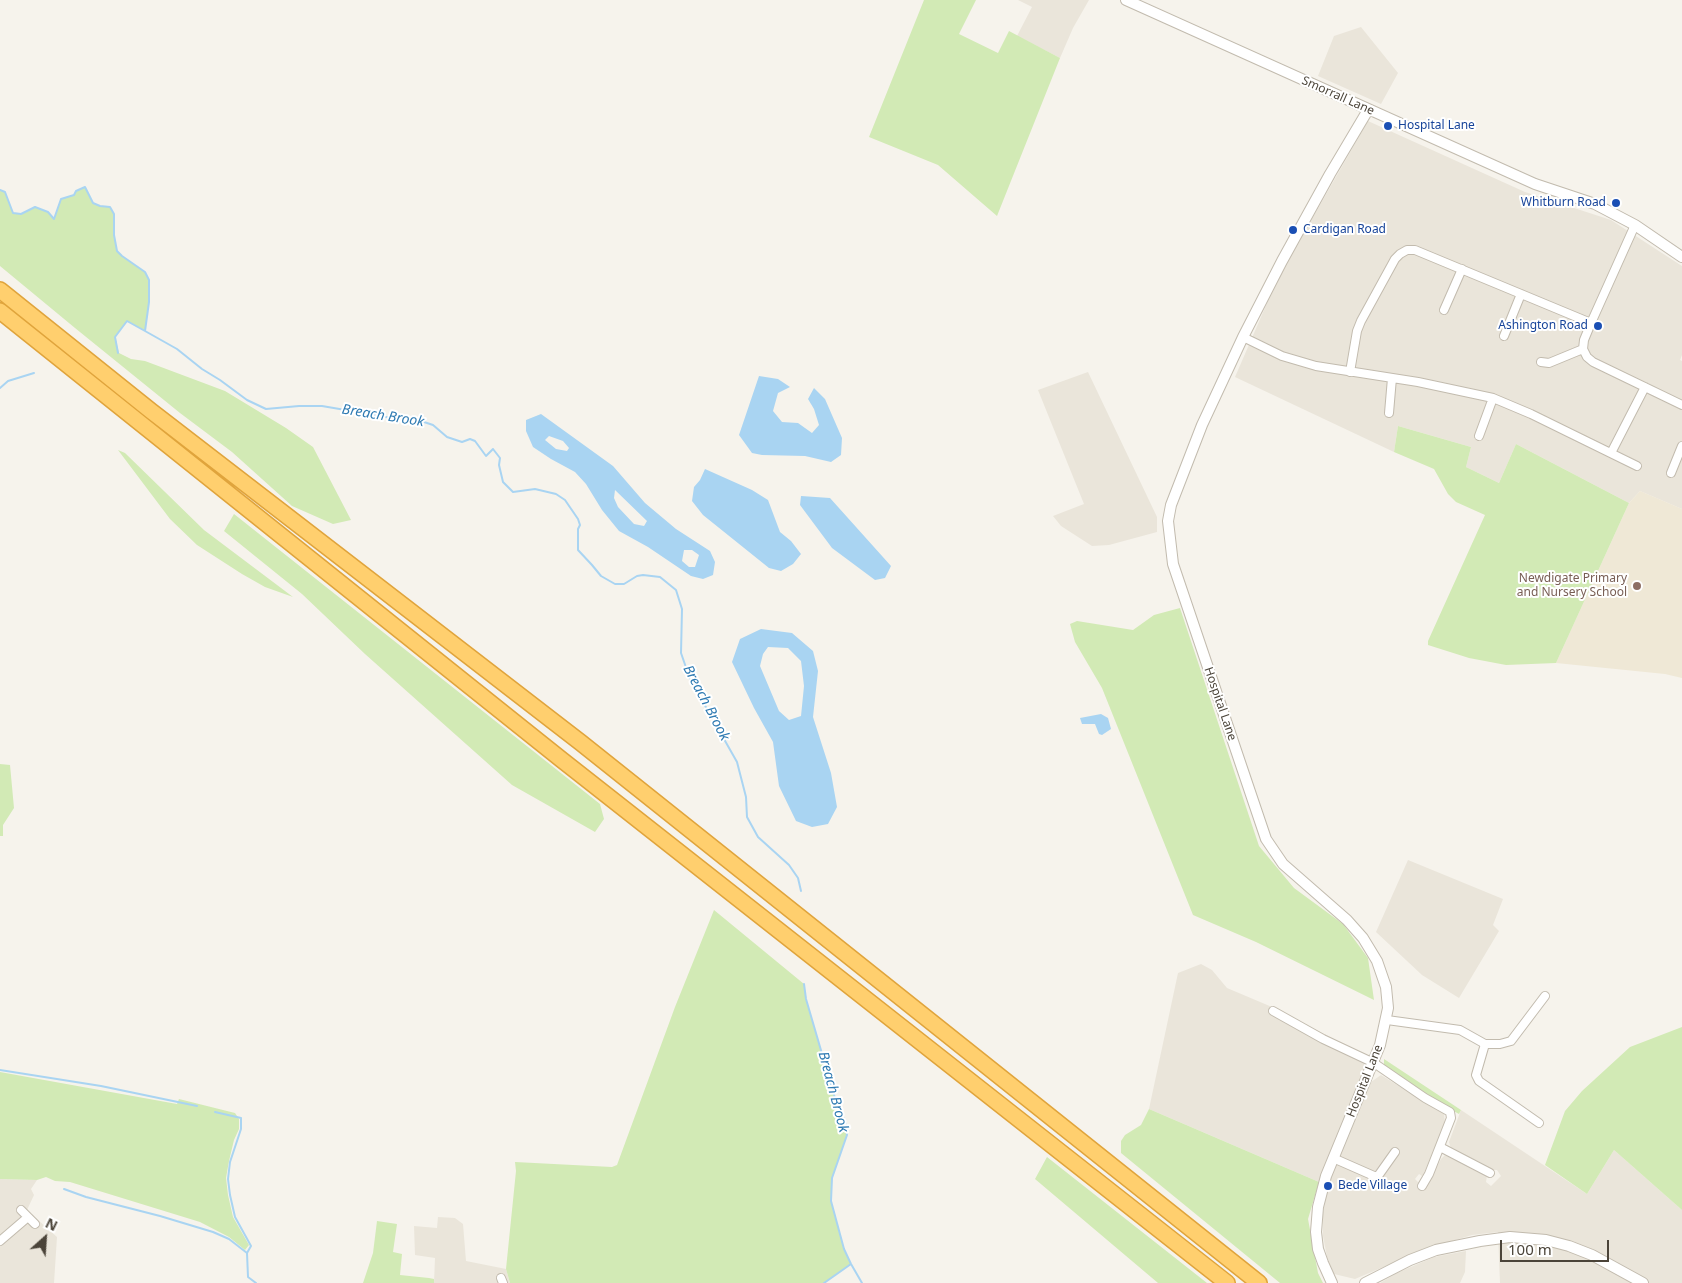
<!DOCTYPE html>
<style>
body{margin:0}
#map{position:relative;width:1682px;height:1283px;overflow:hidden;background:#f6f3ec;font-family:"Noto Sans",sans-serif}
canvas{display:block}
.north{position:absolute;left:20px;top:1213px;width:50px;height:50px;-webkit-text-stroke:4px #fff;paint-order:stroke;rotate:26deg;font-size:14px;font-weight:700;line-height:20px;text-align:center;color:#4b4439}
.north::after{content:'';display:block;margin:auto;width:18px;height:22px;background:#4b4439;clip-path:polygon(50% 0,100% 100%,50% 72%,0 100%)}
.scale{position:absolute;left:1500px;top:1240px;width:109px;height:22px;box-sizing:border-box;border:2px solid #4b4439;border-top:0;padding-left:6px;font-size:15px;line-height:18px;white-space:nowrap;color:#4b4439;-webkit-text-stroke:4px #fff;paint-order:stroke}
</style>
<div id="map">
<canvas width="1682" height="1283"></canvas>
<div class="north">N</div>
<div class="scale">100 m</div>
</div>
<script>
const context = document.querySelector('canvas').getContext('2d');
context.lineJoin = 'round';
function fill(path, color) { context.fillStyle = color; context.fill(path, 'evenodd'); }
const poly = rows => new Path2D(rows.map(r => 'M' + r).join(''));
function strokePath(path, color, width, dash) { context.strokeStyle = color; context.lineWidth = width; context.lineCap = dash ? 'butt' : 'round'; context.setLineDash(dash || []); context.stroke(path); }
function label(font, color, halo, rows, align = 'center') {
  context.font = font + ' "Noto Sans",sans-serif'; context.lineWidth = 4; context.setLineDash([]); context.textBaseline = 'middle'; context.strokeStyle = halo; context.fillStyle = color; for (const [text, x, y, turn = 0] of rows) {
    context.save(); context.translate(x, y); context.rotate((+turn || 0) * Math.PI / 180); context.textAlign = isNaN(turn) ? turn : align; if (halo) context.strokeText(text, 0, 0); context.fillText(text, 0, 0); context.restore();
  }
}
const residential = poly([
 [1018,0,1089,0,1073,28,1060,58,1017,36,1032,7],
 [1361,27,1398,73,1381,104,1318,76,1334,36],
 [1368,121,1525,192,1611,220,1682,266,1682,355,1680,360,1682,361,1682,509,1640,491,1629,503,1516,444,1499,483,1466,467,1471,447,1398,426,1394,452,1235,377,1277,280],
 [1088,372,1157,517,1157,532,1109,545,1092,546,1061,526,1053,516,1084,504,1038,390],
 [1408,860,1503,899,1493,925,1499,931,1459,998,1422,975,1376,932],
 [1201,964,1212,970,1227,988,1272,1007,1336,1040,1363,1059,1365,1068,1319,1182,1149,1109,1178,973],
 [1381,1075,1444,1114,1445,1123,1425,1171,1422,1176,1419,1174,1415,1179,1418,1182,1417,1186,1423,1191,1441,1159,1445,1155,1487,1176,1486,1182,1491,1186,1501,1176,1497,1170,1491,1170,1451,1149,1449,1142,1461,1110,1587,1194,1614,1150,1682,1210,1682,1283,1500,1283,1498,1232,1472,1235,1426,1249,1355,1279,1334,1274,1327,1257,1323,1236,1323,1214,1326,1195,1332,1175,1371,1082],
 [0,1179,37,1180,31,1189,34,1195,27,1210,57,1237,54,1283,0,1283],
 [438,1217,455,1218,463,1224,466,1261,506,1269,510,1283,434,1283,435,1258,415,1255,414,1226,437,1228],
 [1466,1251,1465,1272,1460,1283,1380,1283,1397,1273,1434,1257]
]);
const education = poly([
 [1640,491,1682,509,1682,678,1665,674,1556,663,1629,503]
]);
const green = poly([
 [924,0,976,0,959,34,998,53,1009,31,1060,58,997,216,938,165,869,137],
 [85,187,93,203,100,206,110,207,114,214,114,235,117,251,122,256,145,272,149,280,149,302,145,331,127,321,115,337,119,353,131,359,145,361,225,391,286,428,313,447,351,520,333,524,292,506,232,452,180,413,75,328,0,266,0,190,5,192,13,213,21,214,35,207,48,212,54,219,61,199,74,195,76,191],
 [1398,426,1471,447,1466,467,1499,483,1516,444,1629,503,1556,663,1506,665,1469,658,1428,645,1428,641,1485,515,1456,502,1448,494,1434,469,1394,452],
 [118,450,125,453,204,530,293,597,265,587,242,574,197,545,170,519],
 [234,514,600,804,604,819,595,832,512,785,365,654,302,594,224,531],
 [1180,608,1259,846,1294,888,1343,924,1368,958,1374,1000,1256,942,1193,915,1102,688,1075,642,1070,624,1077,621,1133,630,1154,615],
 [0,764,10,765,14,808,3,825,3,836,0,836],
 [714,910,804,984,806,999,837,1105,845,1121,847,1135,832,1178,831,1201,844,1249,851,1264,824,1283,510,1283,506,1269,516,1171,515,1162,612,1167,617,1165,675,1007],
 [1682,1027,1682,1210,1614,1150,1587,1194,1545,1165,1565,1111,1582,1091,1630,1047],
 [1384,1059,1461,1110,1459,1114,1435,1101,1384,1066],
 [0,1072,177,1104,179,1099,235,1113,239,1119,239,1129,234,1140,229,1161,226,1178,228,1195,233,1217,249,1245,245,1250,229,1237,200,1222,70,1182,55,1181,46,1177,37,1180,0,1179],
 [1149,1109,1319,1182,1308,1219,1318,1273,1323,1283,1280,1283,1121,1153,1121,1141,1125,1135,1141,1125],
 [1047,1157,1207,1283,1158,1283,1035,1179],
 [377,1221,397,1224,393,1252,402,1254,400,1275,429,1278,434,1279,434,1283,363,1283,373,1253]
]);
const water = poly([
 [759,376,778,379,790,387,778,393,773,411,782,422,798,423,812,433,819,425,814,409,808,399,814,388,825,399,842,438,841,455,831,462,805,456,762,455,752,453,739,435],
 [541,414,613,466,645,503,676,529,710,551,715,562,713,575,703,579,691,576,648,547,619,531,602,510,586,484,575,472,551,459,533,447,526,431,526,420],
 [549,436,563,441,569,448,567,451,556,449,545,440],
 [615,490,647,521,644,526,634,524,618,507,614,498],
 [684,550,692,550,699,555,695,567,689,567,682,561],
 [705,469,752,490,768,500,780,532,791,541,801,554,793,564,781,571,769,568,703,515,692,501,694,487,700,480],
 [801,496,830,498,891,566,885,578,875,580,832,548,800,505],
 [761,629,792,633,813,651,818,671,813,717,831,773,837,807,828,824,812,827,796,821,779,786,773,742,754,708,732,662,740,639],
 [768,647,788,648,801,661,804,686,801,716,789,720,779,711,760,666,763,654],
 [1101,714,1108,718,1111,729,1102,735,1099,734,1095,724,1082,724,1080,718]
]);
const stream = poly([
 [0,190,5,192,13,213,21,214,35,207,48,212,54,219,61,199,74,195,76,191,85,187,93,203,100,206,110,207,114,214,114,235,117,251,122,256,145,272,149,280,149,302,145,331,177,349,202,369,220,380,247,400,266,409,299,406,322,406,398,419,415,419,433,425,447,437,462,442,470,439,475,441,486,456,493,449,500,458,499,465,503,482,513,492,535,489,556,494,565,500,578,519,580,525,578,529,578,550,592,565,601,576,615,584,624,584,637,576,643,575,660,577,676,590,682,609,681,653,690,679,737,762,746,797,747,817,758,837,789,865,798,878,801,891],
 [118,353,115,337,127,321,145,331],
 [0,388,8,381,34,373],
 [804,984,806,999,837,1105,845,1121,847,1135,832,1178,831,1201,844,1249,851,1264,862,1283],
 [0,1070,101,1086,197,1106],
 [215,1112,241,1118,241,1129,230,1162,228,1179,230,1195,235,1217,251,1246,247,1253,248,1277,256,1283],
 [64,1189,86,1197,160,1216,213,1232,229,1239,247,1253],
 [824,1283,851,1264]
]);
const minor = poly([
 [1635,225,1591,323,1584,340,1583,349,1587,357,1593,362,1682,405],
 [1444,310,1462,269],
 [1504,336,1521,294],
 [1243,337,1282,356,1316,366,1418,382,1493,398,1531,414,1637,466],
 [1541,362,1549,363,1583,349],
 [1350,372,1357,331,1361,321,1395,259,1400,254,1407,250,1415,250,1591,323],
 [1389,413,1392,378],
 [1479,436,1493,398],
 [1611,453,1645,387],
 [1671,473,1682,446],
 [1273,1011,1323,1039,1374,1063,1425,1098,1450,1112,1451,1118,1429,1174,1422,1186],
 [1387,1020,1460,1030,1485,1044,1500,1044,1511,1041,1545,996],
 [1485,1044,1476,1075,1479,1081,1539,1123],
 [1440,1147,1490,1173],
 [1333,1158,1374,1176,1378,1176,1395,1152],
 [21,1210,35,1224],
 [0,1241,28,1217],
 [501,1278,503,1283]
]);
const tertiary = poly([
 [1126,0,1535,184,1595,204,1635,225,1682,257],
 [1332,1283,1323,1263,1318,1249,1316,1232,1318,1207,1326,1176,1380,1045,1388,1008,1386,987,1377,961,1363,938,1347,920,1283,864,1266,839,1173,564,1168,521,1171,505,1202,425,1243,337,1282,261,1330,174,1368,110],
 [1365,1283,1410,1260,1436,1250,1480,1241,1510,1237,1546,1240,1569,1246,1592,1255,1643,1283]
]);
const motorway = poly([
 [0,290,151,411,580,742,1259,1283],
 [0,311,562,760,1227,1283]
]);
const markers = [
 [1388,126,5,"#1a4fb4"],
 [1616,203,5,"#1a4fb4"],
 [1293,230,5,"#1a4fb4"],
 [1598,326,5,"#1a4fb4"],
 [1637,586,5,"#8d6e63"],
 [1328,1186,5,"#1a4fb4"]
];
const streetNames = [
 ["Smorrall Lane",1338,96,24],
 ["Hospital Lane",1220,704,71],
 ["Hospital Lane",1365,1081,-68]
];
const transitNames = [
 ["Hospital Lane",1398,126],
 ["Whitburn Road",1606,203,"right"],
 ["Cardigan Road",1303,230],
 ["Ashington Road",1588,326,"right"],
 ["Bede Village",1338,1186]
];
const educationNames = [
 ["Newdigate Primary",1627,579],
 ["and Nursery School",1627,593]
];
const waterNames = [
 ["Breach Brook",383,416,9],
 ["Breach Brook",706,703,62],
 ["Breach Brook",833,1092,75]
];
fill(residential, '#eae5da');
fill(education, '#efe8d6');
fill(green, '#d2eab5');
fill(water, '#a9d4f2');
strokePath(stream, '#a9d4f2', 2);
strokePath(minor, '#c2bbae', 10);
strokePath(tertiary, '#c2bbae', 12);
strokePath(motorway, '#e0a43c', 18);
strokePath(minor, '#fff', 8);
strokePath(tertiary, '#fff', 10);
strokePath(motorway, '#ffcf6e', 15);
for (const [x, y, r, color] of markers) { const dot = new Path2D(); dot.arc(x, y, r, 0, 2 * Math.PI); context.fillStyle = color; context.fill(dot); strokePath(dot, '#fff', 2); }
label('12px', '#4b4439', '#fff', streetNames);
label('12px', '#164399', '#fff', transitNames, 'left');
label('12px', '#785e54', '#fff', educationNames, 'right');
label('italic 14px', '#2e7ab2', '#fff', waterNames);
</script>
